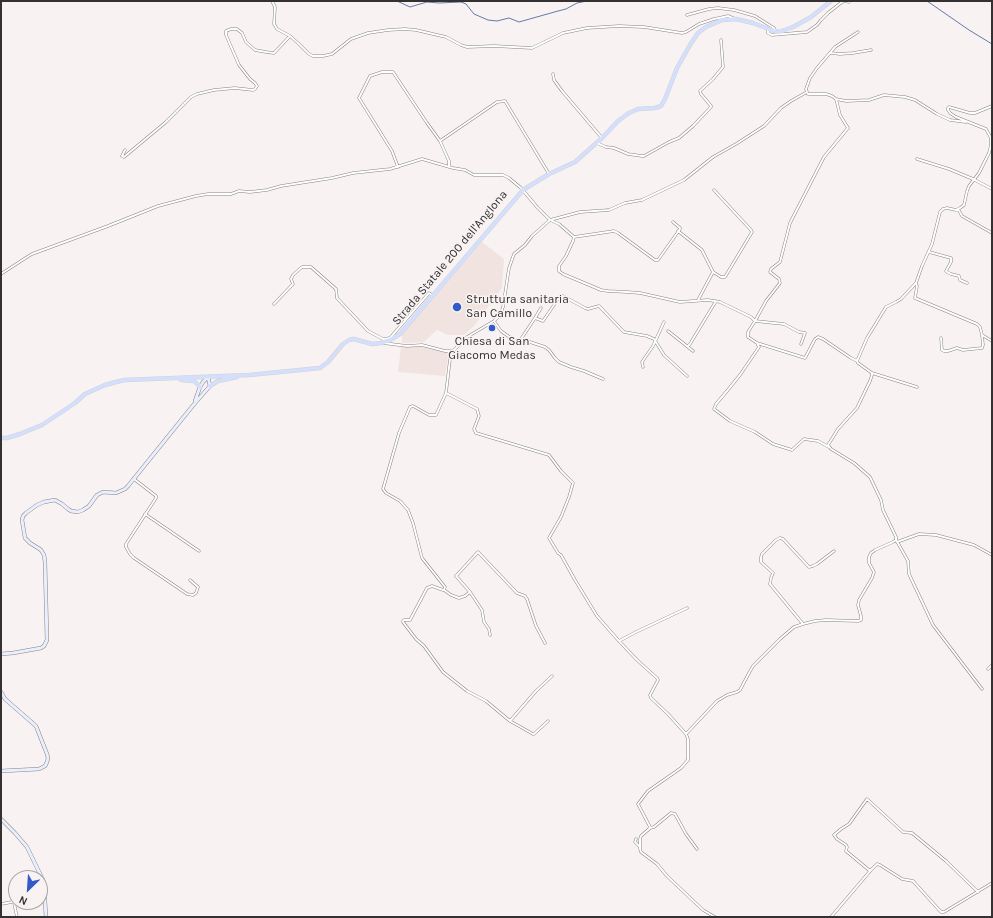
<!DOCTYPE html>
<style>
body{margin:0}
#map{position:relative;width:993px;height:918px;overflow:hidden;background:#f8f3f2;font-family:Karla,sans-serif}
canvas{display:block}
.frame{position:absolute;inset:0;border:2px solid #333131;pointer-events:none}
.north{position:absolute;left:8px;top:870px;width:40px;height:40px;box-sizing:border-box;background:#f8f3f2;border:1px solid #a9a5a5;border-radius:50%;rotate:205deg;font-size:11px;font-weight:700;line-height:16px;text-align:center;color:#333131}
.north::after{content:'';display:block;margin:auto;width:14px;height:18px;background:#345aca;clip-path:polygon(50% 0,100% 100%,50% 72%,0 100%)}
</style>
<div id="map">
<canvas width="993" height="918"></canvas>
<div class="frame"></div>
<div class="north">N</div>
</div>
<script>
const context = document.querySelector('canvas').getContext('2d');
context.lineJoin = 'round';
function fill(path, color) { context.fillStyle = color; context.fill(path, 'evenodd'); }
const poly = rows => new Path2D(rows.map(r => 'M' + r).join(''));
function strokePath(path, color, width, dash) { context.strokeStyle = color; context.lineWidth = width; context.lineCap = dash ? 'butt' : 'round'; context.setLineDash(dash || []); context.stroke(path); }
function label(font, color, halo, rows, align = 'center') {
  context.font = font + ' Karla,sans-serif'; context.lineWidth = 3; context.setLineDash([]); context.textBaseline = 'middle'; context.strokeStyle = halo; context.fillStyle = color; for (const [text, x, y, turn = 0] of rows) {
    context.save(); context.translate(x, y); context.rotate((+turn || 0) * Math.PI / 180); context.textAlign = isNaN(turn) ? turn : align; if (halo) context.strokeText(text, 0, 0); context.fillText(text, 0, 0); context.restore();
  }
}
const built = poly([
 [482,242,504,259,502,288,474,326,464,335,448,335,437,330,424,342,402,343,402,334],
 [401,347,424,347,451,353,448,357,445,376,398,372]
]);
const stream = poly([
 [397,1,410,7,427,2,439,3,461,2,466,4,474,14,488,20,497,21,509,18,519,22,558,11,566,9,577,3,587,1],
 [927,1,969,30,992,44]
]);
const street = poly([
 [272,1,275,7,274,24,277,29,290,36,299,44,309,54,313,56,323,56,332,54,351,39,368,33,388,30,405,29,416,30,446,37,461,45,467,47,494,46,532,48,563,33,587,28,619,26,644,27,682,33,686,32,699,24,714,19,728,16,733,18],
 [687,15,709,9,718,8,734,10,755,16,774,28,775,30],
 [768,29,768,33,772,35,807,32,817,25,821,20,828,13,842,2,845,1,849,2],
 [831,53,840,54,853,53,871,50],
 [553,74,554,80,562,91,602,138],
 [807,92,808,94,826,94,832,96,836,99,846,101,869,100,884,95,905,97,915,100,937,114,950,120,966,122],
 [807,92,806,89,810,78,817,68,835,47,858,32],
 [440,141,497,102,505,101,549,174],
 [597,143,606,147,614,148,628,154,642,156,644,156,669,142,679,138,693,126,711,107,711,106,701,94,700,91,713,79,723,67,721,40],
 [125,150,122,156,124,157,166,122,191,97,197,94,214,90,235,88,253,90,255,89,257,86,255,83,250,79,239,65,226,35,226,31,231,29,237,29,242,33,246,42,255,50,266,52,274,53,290,36],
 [917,159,949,169,973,179,992,189],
 [398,167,392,151,359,98,370,76,382,72,393,72,427,123,440,141,449,161,449,167],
 [958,209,962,216,992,233],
 [678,231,702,250,713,272,698,300],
 [574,237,573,241,566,256,559,266,559,271,563,274,601,290,608,291,627,292,640,293,680,302,708,300,720,302,751,317,755,321,748,332,748,337,757,343,759,347,740,375,727,391,716,404,714,409,730,421,755,432,773,444,792,450,804,439,818,441,829,447],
 [574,237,614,231,618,233,655,260,658,260,680,229,680,228,673,222],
 [929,252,951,258,951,262,946,271,947,272,951,274,959,276,960,280,967,283],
 [713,272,721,277,725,277,752,232,751,230,714,190],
 [1,274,24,259,32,254,108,226,158,206,196,196,208,194,231,194,239,191,250,192,267,190,281,186,332,178,353,173,390,169,422,159,453,168,465,170,474,175,503,175,509,178,521,188,537,207,550,220,559,224,574,237],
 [916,283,917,286,915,298,977,324,980,327,982,335,992,341],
 [274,304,293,284,291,279,293,275,302,267,311,267,336,289,337,298,368,331,383,339,390,338,429,293,432,295],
 [541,308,535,318,543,321,556,302,560,297,563,296,585,308,588,309,599,306,624,332,647,336,654,339,664,355,687,376],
 [494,321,501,331,518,343,521,339,545,347,549,350,555,358,559,362,571,367,584,371,603,379],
 [668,331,693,351],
 [941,338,942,350,944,351,948,351,957,348,963,350,982,348,983,345,982,335],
 [521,339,535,318],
 [383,343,407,346,422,345,445,351,453,351],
 [757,343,805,358,815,339,818,337,823,339,851,358,857,361],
 [801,344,805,333,799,332,784,324,755,321,766,301,780,283,779,279,770,272,771,269,780,262,790,223,824,157,848,128,840,115,836,99],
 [688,346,690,344,716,301],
 [643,367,642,362,653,346,664,322],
 [872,373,917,387],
 [446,393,452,396,477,409,479,416,474,429,476,433,549,455,561,471,573,483,569,497,561,517,549,538,558,553,561,555,575,580,597,616,619,641,638,661,657,678,658,680,650,695,651,698,668,714,686,734,688,739,688,760,681,768,648,791,638,804,650,827,649,829,641,836,640,839,640,849,641,852,657,864,667,876,703,910,715,917],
 [134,479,156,496,156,498,126,544,126,547,130,554,134,558,187,594,193,595,196,593,198,587,190,580],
 [145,514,199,551],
 [896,540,899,545,908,561,909,574,933,625,982,689],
 [897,542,919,534,936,535,974,545,992,555],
 [444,590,451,595,459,598,465,596,470,592,456,576,478,552,517,593,525,596,527,599,536,626,545,643],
 [470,592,482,610,484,622,489,629,490,635],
 [803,624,770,584,771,578,773,573,761,562,761,557,762,554,776,540,780,538,783,539,809,567,813,566,817,564,834,551],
 [619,641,636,632,687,608],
 [988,669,992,665],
 [510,721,536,691,552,676],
 [548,721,534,734,533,734,510,721,486,701,467,691,443,672,424,646,416,639,403,622,403,621,404,620,410,620,427,588,432,586,443,590,444,590,445,587,422,558,413,523,408,510,400,501,386,493,383,489,399,433,410,407,413,406,429,415,436,415,446,393,450,359,453,351,467,337,494,321,500,315,503,307,509,268,514,254,525,245,532,236,550,220,580,212,609,210,625,203,642,200,684,180,713,157,736,144,764,126,781,108,791,101,807,92],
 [686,734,717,701,727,695,737,692,740,690,749,673,753,666,780,639,794,627,803,624,815,621,826,620,858,621,861,620,861,616,858,605,859,600,872,578,874,572,869,563,869,557,871,553,875,550,893,542,896,540,896,537,883,510,881,500,870,477,854,463,831,449,828,445,838,429,857,408,870,381,872,375,872,373,858,363,857,361,867,338,886,307,896,302,901,299,916,283,922,266,932,244,940,212,943,209,947,208,956,210,960,208,964,205,967,191,969,186,979,173,989,153,991,145,991,138,986,129,956,117,950,113,948,110,948,108,949,107,970,113,975,113,992,106],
 [650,828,654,827,671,813,675,814,686,834,697,849],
 [636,839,635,842,640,847],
 [978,892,946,861,912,833,903,832,867,799,849,824,841,829,834,835,837,839,846,845,847,847,846,851,869,870,871,870,877,864,880,865,902,879,913,881,941,912,944,912,992,883],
 [1,904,12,902,14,903,17,917],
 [831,917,871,870]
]);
const secondary = poly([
 [195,401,200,387,203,382,208,377],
 [1,654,13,653,41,648,44,646,47,640,45,562,44,555,41,550,38,548,30,543,25,538,22,520,23,516,26,513,37,505,44,502,55,500,62,504,68,509,71,511,78,512,83,510,89,506,97,495,103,492,116,493,125,489,128,486,195,403,210,386,208,377],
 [1,692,5,699,36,726,47,754,48,758,47,762,45,766,39,769,1,771],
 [1,819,15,833,27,847,43,880,44,885,46,917]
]);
const primary = poly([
 [181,380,194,381,200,387],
 [210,386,218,381,237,377],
 [1,438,7,438,20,434,42,425,75,403,85,394,105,385,116,382,125,380,249,375,320,368,328,362,343,344,349,340,354,339,372,344,381,343,390,340,400,334,523,190,549,174,575,162,602,138,618,121,629,113,638,109,655,108,661,106,665,99,677,68,690,45,698,33,706,27,722,20,736,19,753,23,774,31,779,32,793,27,811,17,831,1]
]);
const rail = poly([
 [991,917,992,917]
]);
const markers = [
 [457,307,5,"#345aca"],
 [492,328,4,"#345aca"]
];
const streetNames = [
 ["Strada Statale 200 dell'Anglona",450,258,-50]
];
const poiNames = [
 ["Struttura sanitaria",466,300],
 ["San Camillo",466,314],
 ["Chiesa di San",492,342,"center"],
 ["Giacomo Medas",492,356,"center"]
];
fill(built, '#f1e4e0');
strokePath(stream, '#6579a9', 1);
strokePath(street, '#878382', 3);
strokePath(secondary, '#878382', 4);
strokePath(primary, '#d2d2d2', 4.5);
strokePath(street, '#fff', 2);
strokePath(secondary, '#e9effe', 3);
strokePath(primary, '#d3dffc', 3.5);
strokePath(rail, '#787575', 1, [8, 4]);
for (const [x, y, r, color] of markers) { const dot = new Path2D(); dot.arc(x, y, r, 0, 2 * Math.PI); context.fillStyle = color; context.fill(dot); strokePath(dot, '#f8f3f2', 1.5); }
label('12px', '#333131', '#f8f3f2', streetNames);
label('12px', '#333131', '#f8f3f2', poiNames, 'left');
</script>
